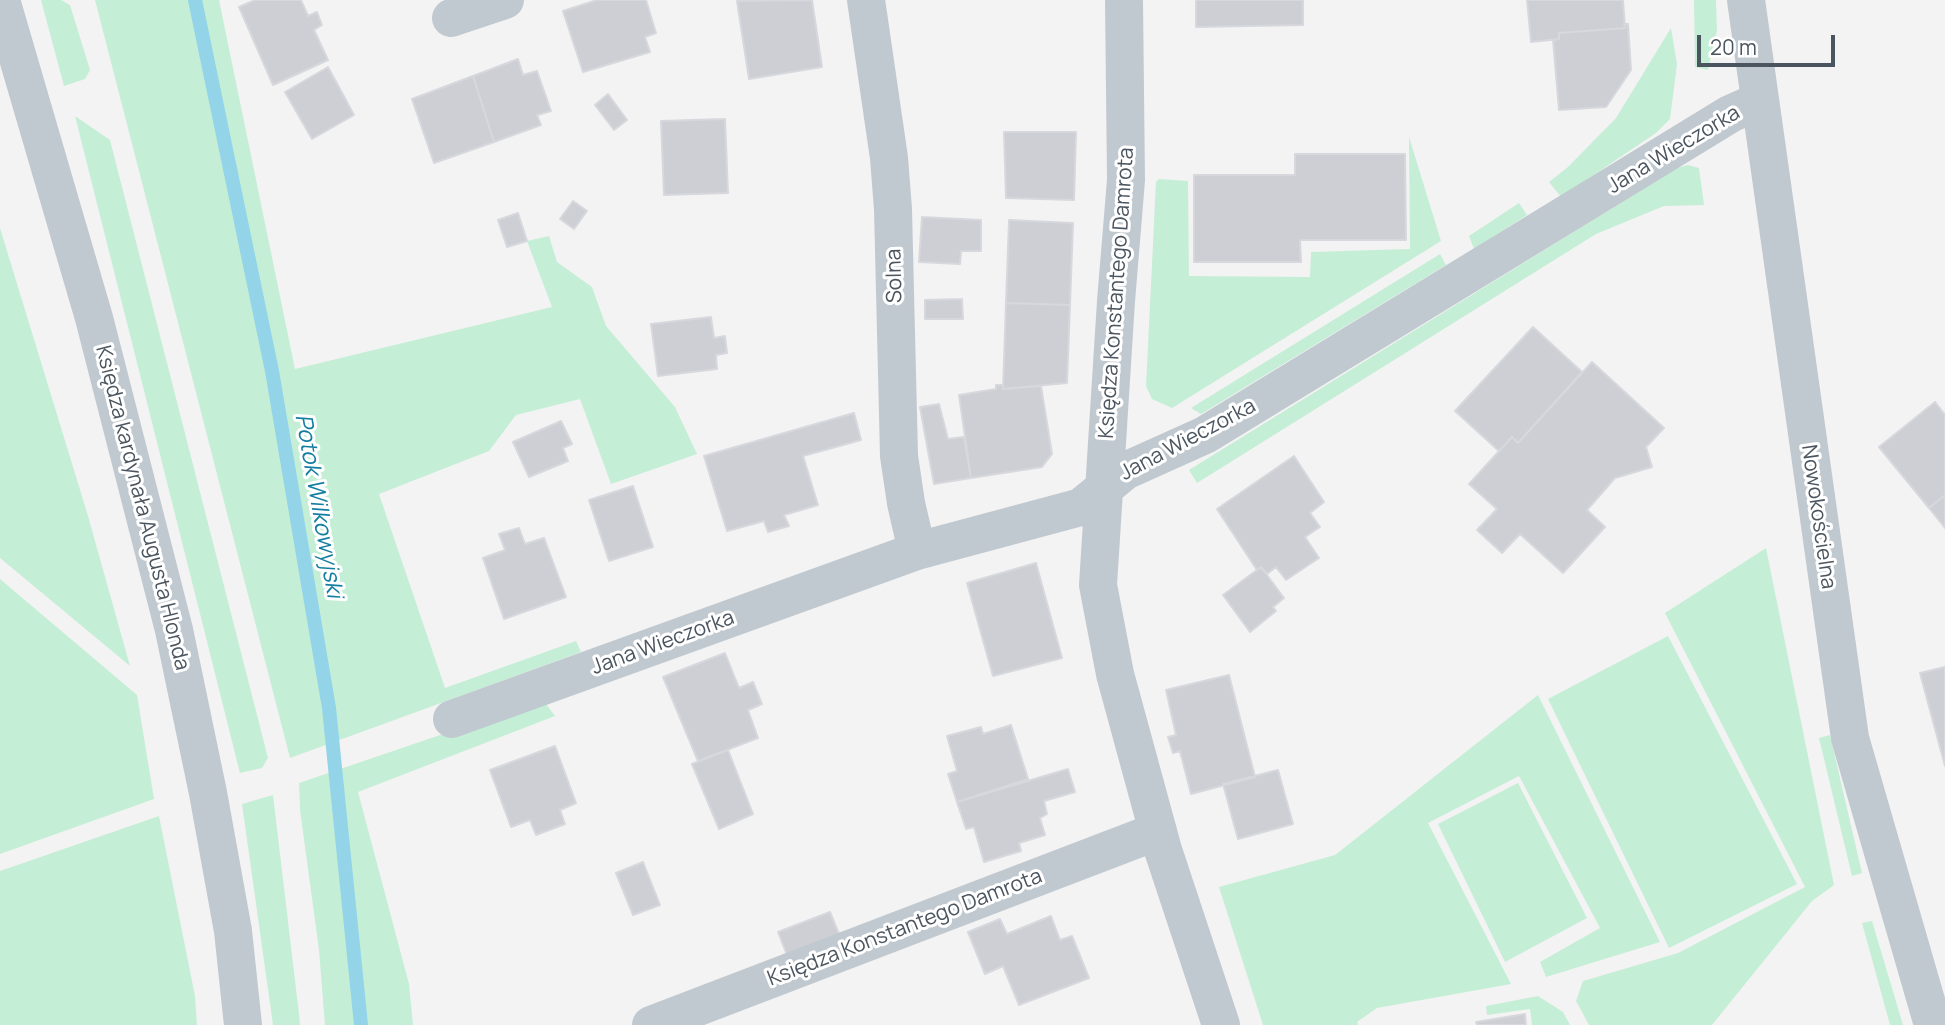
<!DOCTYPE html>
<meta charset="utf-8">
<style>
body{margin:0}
#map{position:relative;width:1945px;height:1025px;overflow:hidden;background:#f4f3f3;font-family:Manrope,sans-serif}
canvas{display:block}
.scale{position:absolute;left:1697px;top:35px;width:138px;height:32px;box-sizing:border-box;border:4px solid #4b555f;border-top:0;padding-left:9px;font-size:21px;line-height:24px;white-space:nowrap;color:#4b555f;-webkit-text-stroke:5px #fff;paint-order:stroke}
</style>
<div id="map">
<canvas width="1945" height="1025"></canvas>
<div class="scale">20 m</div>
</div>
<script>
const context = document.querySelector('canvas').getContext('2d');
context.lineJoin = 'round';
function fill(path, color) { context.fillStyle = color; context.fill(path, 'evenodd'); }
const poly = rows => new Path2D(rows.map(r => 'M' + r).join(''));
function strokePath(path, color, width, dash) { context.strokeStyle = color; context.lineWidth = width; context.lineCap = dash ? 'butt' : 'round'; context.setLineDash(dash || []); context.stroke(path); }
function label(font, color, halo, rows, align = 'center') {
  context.font = font + ' Manrope,sans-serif'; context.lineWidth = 6; context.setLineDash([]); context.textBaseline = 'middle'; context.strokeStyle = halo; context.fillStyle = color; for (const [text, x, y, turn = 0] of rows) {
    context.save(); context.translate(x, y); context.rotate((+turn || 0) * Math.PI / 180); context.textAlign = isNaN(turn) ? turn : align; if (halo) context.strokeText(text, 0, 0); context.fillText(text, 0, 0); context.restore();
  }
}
const green = poly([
 [41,0,61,0,70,5,90,70,85,79,64,86],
 [95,0,219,0,295,369,552,307,527,241,549,236,557,262,592,287,606,326,675,407,697,454,611,484,580,399,516,415,489,451,379,494,445,688,576,641,581,652,290,758],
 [1694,0,1716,0,1717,30,1708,70,1695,67],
 [1671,28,1677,64,1670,119,1656,133,1561,197,1549,182,1568,167,1616,118],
 [75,116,110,140,268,758,262,768,240,773],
 [1409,137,1441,241,1172,408,1152,399,1146,386,1156,182,1159,179,1188,181,1189,276,1310,277,1311,252,1410,249],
 [1688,165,1699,168,1704,205,1664,206,1596,234,1197,483,1189,470,1677,168],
 [1519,203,1527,215,1474,249,1469,236],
 [0,228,88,516,130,666,0,558],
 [1440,254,1446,265,1201,414,1191,408],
 [1766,548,1834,885,1812,901,1712,1025,1589,1025,1576,1001,1583,981,1678,953,1805,887,1665,613],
 [0,579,137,695,154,799,0,854],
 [1668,636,1797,884,1669,948,1548,699],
 [1538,695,1660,942,1546,977,1540,962,1600,928,1519,776,1428,823,1511,984,1377,1008,1357,1022,1358,1025,1263,1025,1219,887,1335,855],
 [543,700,555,716,358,792,409,984,413,1025,325,1025,319,950,300,810,299,783],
 [1830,735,1862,873,1852,876,1819,738],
 [1518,783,1587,918,1505,962,1438,824],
 [273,795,299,1014,300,1025,273,1025,242,804],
 [159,816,195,996,197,1025,0,1025,0,871],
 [1872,921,1903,1025,1890,1025,1862,923],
 [1538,996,1563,1012,1570,1025,1532,1025,1530,1009,1487,1015,1486,1006]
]);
const stream = poly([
 [195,0,272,371,329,708,361,1025]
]);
const building = poly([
 [255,0,301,0,308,16,317,12,322,25,314,30,328,60,273,85,239,7,255,0],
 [597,0,646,0,656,33,645,37,650,52,583,72,563,11,597,0],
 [812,0,822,67,749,79,737,1,812,0],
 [1196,0,1303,0,1303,25,1196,27,1196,0],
 [1527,0,1623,0,1625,28,1559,33,1559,39,1531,42,1527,0],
 [1624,24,1628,24,1631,70,1606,107,1559,110,1553,40,1559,39,1559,33,1625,28,1624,24],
 [518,59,523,75,537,71,551,111,537,115,541,125,494,142,473,76,518,59],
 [328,67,354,115,312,139,285,92,328,67],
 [473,76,494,142,434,163,412,99,473,76],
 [608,94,627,120,614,130,595,105,608,94],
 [725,119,728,193,664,195,661,121,725,119],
 [1004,132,1076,132,1074,200,1006,198,1004,132],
 [1295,154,1405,154,1406,240,1300,240,1301,262,1194,262,1194,175,1295,175,1295,154],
 [573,201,587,211,574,229,560,219,573,201],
 [518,213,527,241,507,247,498,220,518,213],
 [922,217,981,220,981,251,961,251,960,264,919,262,922,217],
 [1009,220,1073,223,1070,305,1006,303,1009,220],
 [962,299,963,319,925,319,925,300,962,299],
 [1006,303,1070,305,1067,383,1003,389,1006,303],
 [711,317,714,338,725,336,727,353,716,355,717,369,658,376,651,324,711,317],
 [1533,327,1582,372,1518,443,1512,437,1499,451,1455,411,1533,327],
 [1592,362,1664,428,1646,447,1652,467,1615,478,1587,510,1605,527,1563,573,1520,534,1502,553,1477,530,1497,509,1469,484,1512,437,1518,443,1592,362],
 [996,385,1003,385,1003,389,1041,386,1052,454,1042,467,971,478,959,395,996,389,996,385],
 [1935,402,1945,415,1945,495,1929,508,1879,447,1935,402],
 [939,404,948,439,964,437,971,478,934,484,920,407,939,404],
 [854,413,861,440,803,456,818,505,784,515,789,526,768,532,764,521,727,531,704,456,854,413],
 [561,421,572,444,563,448,568,461,529,477,513,442,561,421],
 [1294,456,1324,502,1310,513,1320,527,1305,537,1319,558,1286,580,1276,567,1267,574,1261,567,1257,570,1217,509,1294,456],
 [633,486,653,547,609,561,589,500,633,486],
 [1945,495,1945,528,1929,508,1945,495],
 [519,528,525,544,544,538,566,597,504,619,483,558,505,550,499,534,519,528],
 [1036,563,1062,658,993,676,967,583,1036,563],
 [1261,567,1284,598,1273,607,1276,611,1250,632,1223,595,1261,567],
 [725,653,739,688,753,682,762,704,748,710,758,738,698,761,663,677,725,653],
 [1945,667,1945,766,1920,673,1945,667],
 [1229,675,1255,777,1191,794,1180,751,1173,753,1168,737,1176,735,1166,690,1229,675],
 [1011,725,1028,779,957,802,948,774,957,771,947,736,981,727,983,734,1011,725],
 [555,746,576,803,560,810,565,824,536,835,530,820,511,827,490,770,555,746],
 [728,750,753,814,719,829,692,764,728,750],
 [1068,769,1075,792,1044,801,1047,814,1040,818,1045,835,1019,843,1021,851,984,862,974,827,966,829,957,802,1068,769],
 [1278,770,1293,824,1238,839,1223,784,1278,770],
 [643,862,660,905,633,915,616,873,643,862],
 [830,912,841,939,789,960,778,932,830,912],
 [1051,916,1060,940,1072,936,1089,978,1019,1005,1003,966,985,974,968,932,1000,919,1007,934,1051,916],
 [1525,1014,1526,1025,1477,1025,1476,1022,1525,1014]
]);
const minor = poly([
 [1,0,94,318,174,630,208,793,233,931,243,1025],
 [866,0,889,158,893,209,899,456,906,503,917,551],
 [1124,0,1126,180,1116,301,1098,585,1115,674,1163,850,1221,1025],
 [1746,0,1850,738,1933,1025],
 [451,18,505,0],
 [452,719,917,551,1081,507,1125,471,1205,435,1730,114,1759,101],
 [651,1025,1158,831]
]);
const streetNames = [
 ["Jana Wieczorka",1674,150,-31],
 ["Solna",895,276,-91],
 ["Księdza Konstantego Damrota",1117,293,-86],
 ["Jana Wieczorka",1188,440,-28],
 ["Księdza kardynała Augusta Hlonda",142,508,76],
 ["Nowokościelna",1818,517,82],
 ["Jana Wieczorka",663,643,-20],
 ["Księdza Konstantego Damrota",905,928,-21]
];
const waterNames = [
 ["Potok Wilkowyjski",318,506,80]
];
fill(green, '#c5eed6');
strokePath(stream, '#94d4e9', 14);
fill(building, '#cdcfd4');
strokePath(building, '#d7d8dd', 2);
strokePath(minor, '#c1c9d0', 38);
label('21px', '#4b555f', '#fff', streetNames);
label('italic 23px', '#147ea1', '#fff', waterNames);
</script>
